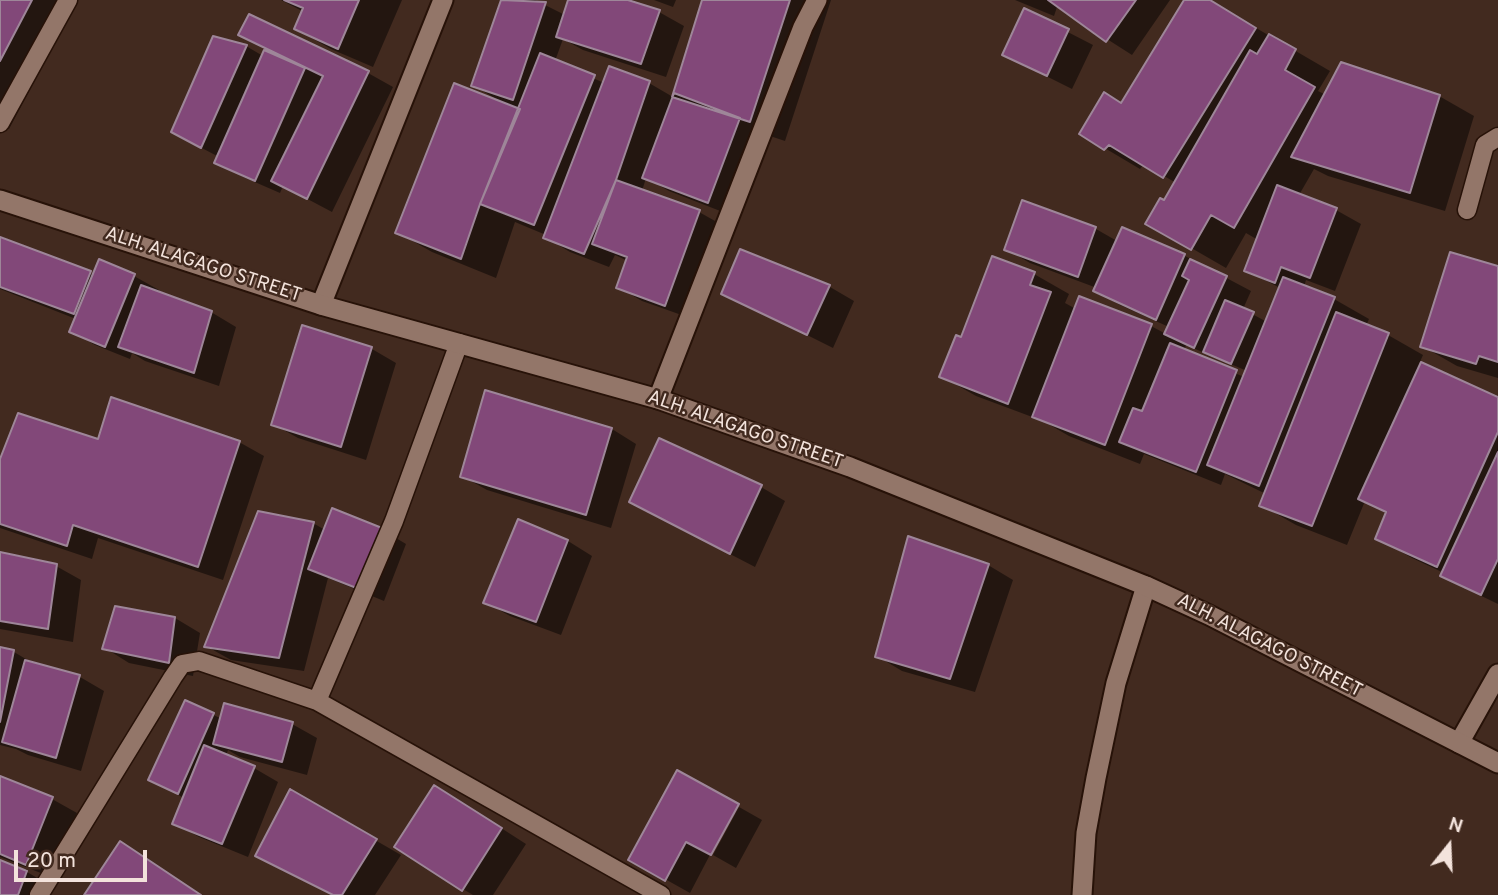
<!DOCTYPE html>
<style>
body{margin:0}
#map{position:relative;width:1498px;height:895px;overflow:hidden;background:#422a1f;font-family:Overpass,sans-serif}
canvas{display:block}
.north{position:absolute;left:1414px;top:811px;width:70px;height:70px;-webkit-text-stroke:5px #422a1f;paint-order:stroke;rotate:18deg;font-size:19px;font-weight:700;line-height:28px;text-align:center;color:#f3e3dc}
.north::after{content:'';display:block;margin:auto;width:24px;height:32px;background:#f3e3dc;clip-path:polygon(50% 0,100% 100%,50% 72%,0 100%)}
.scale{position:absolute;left:14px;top:850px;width:133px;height:32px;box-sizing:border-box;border:4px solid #f3e3dc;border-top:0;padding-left:9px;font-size:21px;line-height:24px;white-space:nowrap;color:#f3e3dc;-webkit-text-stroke:5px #422a1f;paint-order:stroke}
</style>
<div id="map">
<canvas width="1498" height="895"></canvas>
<div class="north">N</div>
<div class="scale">20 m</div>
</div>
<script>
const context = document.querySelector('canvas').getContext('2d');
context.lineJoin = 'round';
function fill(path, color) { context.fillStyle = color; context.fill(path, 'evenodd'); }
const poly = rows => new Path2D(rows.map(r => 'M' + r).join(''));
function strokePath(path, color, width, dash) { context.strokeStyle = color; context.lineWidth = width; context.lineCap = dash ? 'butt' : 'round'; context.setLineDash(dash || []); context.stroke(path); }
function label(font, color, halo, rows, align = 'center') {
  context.font = font + ' Overpass,sans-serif'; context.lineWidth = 5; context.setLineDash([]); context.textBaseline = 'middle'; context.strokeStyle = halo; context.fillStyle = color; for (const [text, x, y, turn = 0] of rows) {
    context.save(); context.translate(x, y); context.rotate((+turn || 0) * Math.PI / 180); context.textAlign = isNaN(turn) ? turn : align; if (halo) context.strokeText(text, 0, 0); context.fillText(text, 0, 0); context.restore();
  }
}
const shadow = poly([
 [0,0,71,0,76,3,9,129,0,125],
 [281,0,402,0,373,67,331,49,296,29,304,12],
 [503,0,535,0,565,15,570,0,623,0,659,12,684,26,666,77,583,50,563,39,555,61,604,83,649,83,673,97,704,0,831,0,785,141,764,134,733,216,669,191,646,178,642,191,699,212,724,226,690,318,642,301,618,287,628,261,615,255,609,267,570,252,545,237,546,235,515,222,496,278,432,252,397,232,498,100,473,85],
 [654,0,676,0,673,7],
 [1015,0,1170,0,1132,55,1057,7,1054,16],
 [1186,0,1208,0,1330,71,1318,91,1326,95,1439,96,1474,116,1445,211,1328,176,1314,169,1299,195,1336,210,1361,224,1335,291,1306,280,1304,287,1334,299,1369,319,1366,326,1388,335,1423,355,1419,364,1498,399,1498,604,1467,589,1443,575,1444,573,1412,558,1377,538,1388,514,1365,501,1347,545,1296,525,1261,505,1266,494,1225,474,1221,485,1144,454,1140,464,1069,436,1043,421,976,396,941,376,962,340,1034,274,1069,294,1065,303,1076,309,1151,326,1166,334,1169,327,1120,305,1096,291,1097,288,1030,263,1006,249,1023,202,1096,229,1117,241,1123,229,1185,256,1251,291,1243,309,1267,322,1280,288,1246,270,1258,240,1246,233,1226,268,1148,223,1164,203,1176,183,1144,164,1140,169,1081,134,1122,105],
 [1186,345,1247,371,1244,377,1184,351],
 [1025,10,1093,45,1072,89,1004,55],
 [240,34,368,73,393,87,332,212,283,186,280,193,241,176,217,162,219,157,198,146,246,46,263,56,266,49],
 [0,239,94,275,134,276,159,290,158,293,211,312,236,327,219,386,145,361,132,353,130,359,95,345,71,331,76,319,0,289],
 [741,251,830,287,854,301,833,348,723,293],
 [1498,268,1498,378,1457,366,1422,346],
 [303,327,372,349,396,363,366,460,298,438,273,424],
 [486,392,612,429,636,444,611,528,487,490,462,476],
 [99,441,239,442,264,456,223,580,98,538,92,559,0,528,0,464],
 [761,487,785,501,755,567,655,515],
 [519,521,568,541,592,556,561,635,510,616,485,602],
 [313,523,325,530,381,529,406,544,384,601,328,578,304,671,231,660,206,646],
 [0,554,56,566,81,580,73,642,0,629],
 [988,565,1013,580,975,692,902,671,877,656],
 [175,618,200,633,193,676,129,663,105,648],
 [0,649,14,652,36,665,80,677,104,691,81,771,28,755,16,749,0,745],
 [186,702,222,719,292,724,317,738,307,775,240,757,228,750,226,756,254,768,278,782,248,857,199,837,174,823,184,798,151,780],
 [0,778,52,799,77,813,51,877,0,857],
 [290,791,401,855,375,895,333,895,257,855],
 [459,801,526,844,493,895,473,895,463,889],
 [736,805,690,893,631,860],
 [739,807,762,820,736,868,713,855],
 [0,862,27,872,51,886,48,895,0,895]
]);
const building = poly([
 [0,0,32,0,0,61,0,0],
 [284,0,359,0,338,49,294,29,303,8,284,0],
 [501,0,546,2,513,100,471,86,501,0],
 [568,0,628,0,660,10,641,64,556,37,568,0],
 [702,0,790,0,750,122,672,97,702,0],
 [1048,0,1136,0,1106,42,1048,0],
 [1184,0,1210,0,1256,28,1163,178,1109,145,1104,150,1079,134,1104,92,1121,103,1184,0],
 [1024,8,1069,29,1047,76,1002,55,1024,8],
 [249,14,369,71,307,199,271,181,323,76,238,35,249,14],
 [1269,34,1296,49,1285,70,1315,87,1234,228,1211,215,1191,250,1145,224,1160,198,1164,200,1250,50,1257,54,1269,34],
 [213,36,247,45,201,148,171,132,213,36],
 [264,50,305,68,255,181,214,163,264,50],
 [540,53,595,75,534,225,480,204,540,53],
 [1341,62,1440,95,1410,193,1291,157,1341,62],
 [609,66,650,81,616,180,584,254,543,238,609,66],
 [454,83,520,109,480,204,461,259,395,233,454,83],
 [674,93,740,118,708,203,642,178,674,93],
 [616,180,700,210,665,306,616,288,627,257,592,244,616,180],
 [1277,185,1337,208,1310,278,1281,267,1275,283,1244,271,1277,185],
 [1022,200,1096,227,1078,277,1004,250,1022,200],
 [1122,227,1185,254,1156,320,1093,291,1122,227],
 [0,237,91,271,74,314,0,287,0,237],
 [740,249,830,285,807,335,721,294,740,249],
 [1450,252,1498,266,1498,362,1479,356,1476,364,1420,347,1450,252],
 [992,256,1035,272,1030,285,1051,292,1008,404,939,377,956,335,961,337,992,256],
 [99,259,135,274,105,347,69,332,99,259],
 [1190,259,1227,276,1194,348,1164,334,1189,280,1182,276,1190,259],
 [1283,277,1335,297,1259,486,1207,465,1283,277],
 [141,285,212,311,194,373,118,347,141,285],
 [1079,296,1152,324,1105,445,1032,417,1079,296],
 [1225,300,1254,312,1231,364,1203,352,1225,300],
 [1336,312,1389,333,1312,526,1259,506,1336,312],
 [302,325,372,347,341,447,271,425,302,325],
 [1170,343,1237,370,1196,472,1119,442,1133,408,1142,411,1170,343],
 [1421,362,1498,397,1498,432,1437,567,1375,539,1386,512,1358,499,1421,362],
 [485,390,612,428,586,515,460,477,485,390],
 [111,397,240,441,198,567,73,525,67,546,0,524,0,459,18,413,98,439,111,397],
 [659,438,762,485,730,554,629,502,659,438],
 [1498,452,1498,559,1481,595,1440,576,1498,452],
 [332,508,382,528,359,589,308,569,332,508],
 [258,511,314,522,279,658,204,647,258,511],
 [518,519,568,540,536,622,483,603,518,519],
 [908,536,989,564,950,679,875,657,908,536],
 [0,552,57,564,48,629,0,621,0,552],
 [115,606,175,617,169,663,102,649,115,606],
 [0,647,14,650,0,722,0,647],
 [25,660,80,675,56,758,2,742,25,660],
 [185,700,214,713,178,794,148,780,185,700],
 [224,703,293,722,282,762,213,744,224,703],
 [204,745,255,766,222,844,172,824,204,745],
 [677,770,739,804,711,855,686,842,665,881,628,860,677,770],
 [0,776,53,797,26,865,0,854,0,776],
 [434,785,502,828,462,891,394,847,434,785],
 [290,789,377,839,342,895,333,895,255,856,290,789],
 [120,841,201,895,84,895,120,841],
 [0,860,27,871,18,895,0,895,0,860]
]);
const service = poly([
 [0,123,68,0],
 [1467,210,1485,145,1498,137],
 [317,701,394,521,459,343],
 [39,895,173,677,182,664,199,661,317,701,661,895]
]);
const minor = poly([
 [321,305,443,0],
 [658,399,803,27,817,0],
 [1459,743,1498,674],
 [1082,895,1086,833,1096,778,1116,683,1146,586]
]);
const secondary = poly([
 [0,200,321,305,658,399,850,467,1146,586,1209,615,1498,763]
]);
const streetNames = [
 ["ALH. ALAGAGO STREET",203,266,18],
 ["ALH. ALAGAGO STREET",745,431,19],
 ["ALH. ALAGAGO STREET",1269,647,27]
];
fill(shadow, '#0007');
fill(building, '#824879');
strokePath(building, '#9e8699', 2);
strokePath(service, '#271208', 21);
strokePath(minor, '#271208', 23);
strokePath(secondary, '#271208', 23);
strokePath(service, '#937669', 18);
strokePath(minor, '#937669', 19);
strokePath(secondary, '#937669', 19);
label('19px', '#f3e3dc', '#422a1f', streetNames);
</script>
